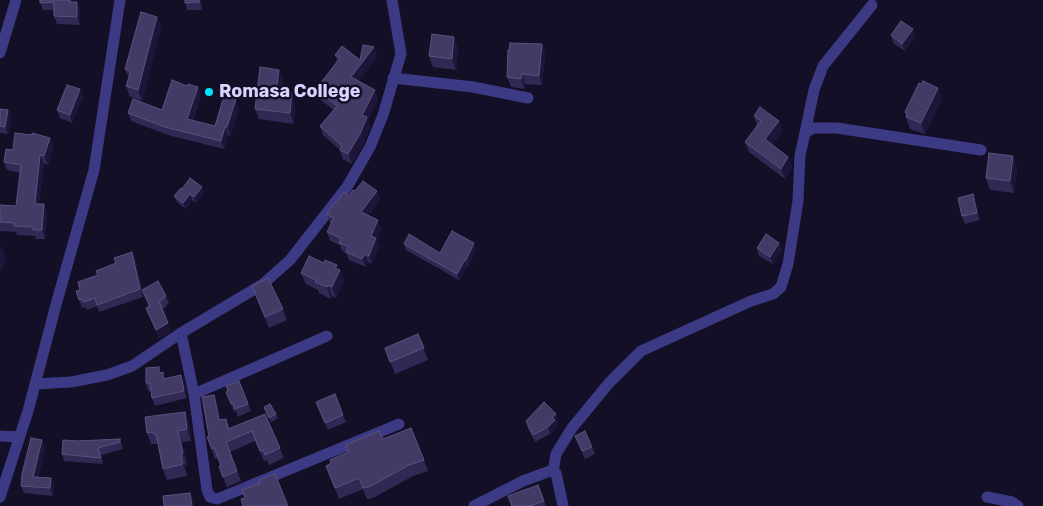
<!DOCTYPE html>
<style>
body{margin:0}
canvas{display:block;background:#130f26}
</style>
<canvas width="1043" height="506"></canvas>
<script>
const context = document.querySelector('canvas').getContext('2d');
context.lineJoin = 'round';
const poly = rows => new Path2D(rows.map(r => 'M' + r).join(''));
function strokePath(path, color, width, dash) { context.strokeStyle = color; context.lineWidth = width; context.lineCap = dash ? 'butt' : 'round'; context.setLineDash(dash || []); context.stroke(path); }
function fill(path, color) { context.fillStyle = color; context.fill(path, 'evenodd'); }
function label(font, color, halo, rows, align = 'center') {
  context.font = font + ' Rubik,sans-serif'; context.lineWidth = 5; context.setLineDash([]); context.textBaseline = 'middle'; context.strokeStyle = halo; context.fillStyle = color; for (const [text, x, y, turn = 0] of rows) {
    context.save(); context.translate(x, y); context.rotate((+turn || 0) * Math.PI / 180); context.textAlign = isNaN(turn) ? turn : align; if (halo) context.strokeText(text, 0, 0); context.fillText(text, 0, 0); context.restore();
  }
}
const street = poly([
 [0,53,16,0],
 [393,78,473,87,528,98],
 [805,133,814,90,823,66,872,5],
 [181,333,194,394,207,490,210,497,217,499,227,495,399,424],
 [35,384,71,382,107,375,132,366,181,333,263,284,290,260,347,187,370,147,383,115,401,54,392,0],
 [194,394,327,336],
 [0,436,19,437],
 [553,472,556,454,572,428,609,383,641,351,751,301,773,294,781,287,788,264,798,201,800,155,805,133,813,128,837,128,981,150],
 [0,497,28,411,57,301,94,170,120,0],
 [987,497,1012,502,1018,506],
 [474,506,523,481,550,471,556,473,563,506]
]);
const wall = poly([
 [40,0,71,0,72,2,80,9,80,25,57,24,54,16,54,10,43,10],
 [185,0,202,0,202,10,187,10],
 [157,17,161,28,142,101,130,97,126,86,129,78,125,69],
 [891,35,915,37,905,51,893,43],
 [542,44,545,54,542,85,525,84,525,89,511,87,507,77],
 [374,47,377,57,358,81,378,99,368,120,370,127,363,144,352,164,343,159,340,150,323,135,320,126,334,110,319,99,316,89,337,61,335,55,360,60],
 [458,48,456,70,433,67,429,56],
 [279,70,283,80,282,93,295,104,294,124,259,119,255,109],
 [921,84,942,99,925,134,910,129,906,117,906,116,905,112],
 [80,89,83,97,72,123,60,118,57,110],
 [201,95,193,121,215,126,239,108,230,136,228,135,224,149,168,135,131,121,128,113,162,110],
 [0,109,8,110,11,118,8,134,0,133],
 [754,116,779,121,782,131,772,145,788,157,792,167,785,179,749,152,745,142,757,125],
 [50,138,53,147,48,165,44,164,39,204,44,204,47,213,45,239,36,239,35,236,17,235,16,232,0,231,0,205,16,206,20,173,7,170,4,162,13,150],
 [1017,167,1014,193,990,190,986,178],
 [182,189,204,193,196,203,192,200,186,209,177,202,174,196],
 [355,191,377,191,380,200,368,215,381,228,376,239,379,247,372,264,368,262,366,267,349,260,346,253,342,251,340,245,330,241,327,232,331,224,330,223,327,215],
 [973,194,975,202,980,220,965,224,962,216],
 [404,244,440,253,476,249,468,267,467,266,459,280,406,250],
 [757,248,782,250,773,264,759,256],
 [135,259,142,290,166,296,169,304,166,305,166,307,162,309,171,331,159,338,149,316,146,308,149,307,142,290,143,297,99,312,97,306,87,310,86,307,82,308,76,291,80,290],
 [338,269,340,270,344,281,336,298,332,296,331,299,319,293,318,290,306,284,301,273],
 [252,286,283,309,287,320,269,328],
 [418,334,428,360,395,374,385,348],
 [161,372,163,372,165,379,181,375,184,382,187,398,155,406,152,398,151,391,148,391,146,383],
 [239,381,251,411,238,417,236,411,234,412,229,399,228,391],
 [214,395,218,405,220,420,226,419,230,429,265,414,284,458,269,465,267,460,264,461,255,441,230,452,241,481,227,487,219,466,221,466,218,458,215,459,207,437,209,436],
 [316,402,343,415,346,422,328,430],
 [264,407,276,414,278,418,271,422],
 [185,412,189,423,191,441,182,442,187,465,185,465,187,476,167,480,163,469,158,445,157,444,151,444,147,433],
 [556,414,558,421,556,423,557,427,550,434,535,442,528,428,526,421],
 [575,436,592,447,595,454,585,459],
 [120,439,123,449,101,455,103,464,64,461,62,454,77,441],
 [383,439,424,460,428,471,413,476,373,498,367,499,363,489,339,499,326,466],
 [45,447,38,477,54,485,53,496,24,493,21,486],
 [538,485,546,506,512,506]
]);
const shadedWall = poly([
 [199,0,202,0,202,10,200,2],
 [77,2,80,9,80,25,77,17],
 [157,17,161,28,142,101,138,90],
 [913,29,915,37,905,51,902,44],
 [454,37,458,48,456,70,452,59],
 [542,44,545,54,542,85,539,76],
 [374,47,377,57,354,87,351,77],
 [279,70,283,80,280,103,276,92],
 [522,74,525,84,525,89,521,79],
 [198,87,201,95,190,128,187,119],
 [938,88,942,99,925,134,921,123],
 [80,89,83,97,72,123,70,115],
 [375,90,378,99,368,120,370,127,363,144,352,164,348,154,362,115],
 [292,93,295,104,294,124,290,113],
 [236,99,239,108,230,136,227,127],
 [8,110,11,118,8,134,5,127],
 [779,121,782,131,769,149,765,139],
 [225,127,228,135,224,149,221,141],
 [50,138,53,147,48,165,44,156],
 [40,155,44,164,38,212,35,204],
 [1013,156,1017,167,1014,193,1010,181],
 [788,157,792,167,785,179,781,169],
 [202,187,204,193,196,203,194,197],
 [377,191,380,200,365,221,361,212],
 [190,194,192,200,186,209,183,203],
 [973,194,975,202,980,220,977,213],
 [44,204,47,213,45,239,42,230],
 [378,220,381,228,376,239,379,247,372,264,369,256,371,236],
 [474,243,476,249,468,267,466,260],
 [779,243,782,250,773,264,770,257],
 [2,246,7,261,0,271,0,249],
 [132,252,135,259,143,297,140,289],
 [365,254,368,262,366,267,362,259],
 [465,260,467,266,459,280,457,274],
 [337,265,339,272,340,270,344,281,336,298,332,287,335,268],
 [328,285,332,296,331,299,327,287],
 [168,323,171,331,159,338,156,330],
 [181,375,184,382,187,398,184,391],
 [214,395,218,405,222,430,219,420],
 [185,412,189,423,191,441,187,429],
 [556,414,558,421,556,423,557,427,550,434,548,427,552,418],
 [178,431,182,442,187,465,183,453],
 [42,440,45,447,36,484,33,477],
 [181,454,185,465,187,476,183,464],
 [51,478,54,485,53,496,50,488],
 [190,493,193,500,194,506,192,506]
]);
const building = poly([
 [40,0,70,0,70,2,77,2,77,17,54,16,54,2,40,3,40,0],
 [185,0,199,0,200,2,185,3,185,0],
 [141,12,157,17,138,90,126,86,131,71,125,69,141,12],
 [901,21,913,29,902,44,891,35,901,21],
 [432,34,454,37,452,59,429,56,432,34],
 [510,43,542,44,539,76,522,74,521,79,507,77,508,50,509,50,510,43],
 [363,45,374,47,351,77,375,90,362,115,367,117,360,134,348,154,340,150,342,146,320,126,337,106,316,89,340,58,335,55,342,46,360,60,363,45],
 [260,67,279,70,276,92,292,93,290,113,255,109,260,67],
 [172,80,187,86,188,84,198,87,187,119,215,126,224,96,236,99,227,127,225,127,221,141,165,127,128,113,133,99,162,110,172,80],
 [923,81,938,88,921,123,906,117,907,114,905,112,919,83,921,84,923,81],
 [67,85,80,89,70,115,57,110,67,85],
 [760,107,779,121,765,139,788,157,781,169,745,142,761,121,754,116,760,107],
 [0,109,8,110,5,127,0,126,0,109],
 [15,133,32,135,32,133,50,138,44,156,40,155,35,204,44,204,42,230,33,230,33,227,14,226,14,223,0,222,0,205,16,206,21,165,4,162,6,149,13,150,15,133],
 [989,153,1013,156,1010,181,986,178,989,153],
 [190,178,202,187,194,197,190,194,183,203,174,196,181,188,182,189,190,178],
 [363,181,377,191,361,212,378,220,371,236,376,238,374,243,369,256,365,254,362,259,346,252,348,246,339,243,341,238,327,232,334,218,327,215,330,209,344,192,349,196,353,190,355,191,363,181],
 [973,194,977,213,962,216,958,198,973,194],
 [452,231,474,243,466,260,465,260,457,274,404,244,409,234,440,253,452,231],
 [766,234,779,243,770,257,757,248,766,234],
 [132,252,140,289,97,305,95,298,84,302,83,299,79,300,76,291,80,290,78,282,98,275,96,271,116,263,114,258,132,252],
 [309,256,324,263,325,260,337,265,335,268,340,270,332,287,328,285,327,287,315,282,316,280,301,273,309,256],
 [268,278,283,309,265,317,252,286,268,278],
 [158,281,166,296,163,298,163,299,159,301,168,323,156,330,146,308,150,306,142,290,158,281],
 [418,334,424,348,390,362,385,348,418,334],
 [159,367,159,373,163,372,163,379,181,375,184,391,152,398,150,383,146,383,146,368,159,367],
 [239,381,248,404,235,409,233,403,231,404,226,392,228,391,226,386,239,381],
 [335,394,343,415,325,423,316,402,335,394],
 [214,395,219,420,226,419,228,429,265,414,280,448,265,455,263,450,260,451,252,431,226,442,237,471,223,477,219,466,221,466,214,447,212,449,207,437,209,436,202,397,214,395],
 [544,402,556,414,552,418,555,420,548,427,533,435,526,421,544,402],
 [270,404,276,414,269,418,264,407,270,404],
 [185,412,187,429,178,431,183,453,181,454,183,464,163,469,156,434,154,434,153,432,147,433,145,417,185,412],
 [411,428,424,460,409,465,369,487,363,488,359,478,335,488,326,466,331,463,330,460,348,452,346,445,379,431,383,439,411,428],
 [585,431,592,447,582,451,575,436,585,431],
 [31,438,42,440,33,477,51,478,50,488,21,486,22,474,31,438],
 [120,439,120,442,98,448,101,458,62,454,63,440,77,441,120,439],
 [275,474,288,506,243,506,241,499,245,498,242,490,260,483,259,480,275,474],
 [538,485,544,501,530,506,512,506,508,496,538,485],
 [190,493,192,506,164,506,163,496,190,493]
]);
const markers = [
 [209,92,5,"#00e5ff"]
];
const poiNames = [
 ["Romasa College",219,92]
];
strokePath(street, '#3d3a85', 11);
fill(wall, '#312854');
fill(shadedWall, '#1d163a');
fill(building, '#433a66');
strokePath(building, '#5a527e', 1);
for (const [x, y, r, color] of markers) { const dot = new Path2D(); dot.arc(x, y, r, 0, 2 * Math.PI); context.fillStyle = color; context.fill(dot); strokePath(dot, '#130f26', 2); }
label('bold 18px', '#d9d4ff', '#130f26', poiNames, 'left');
</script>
